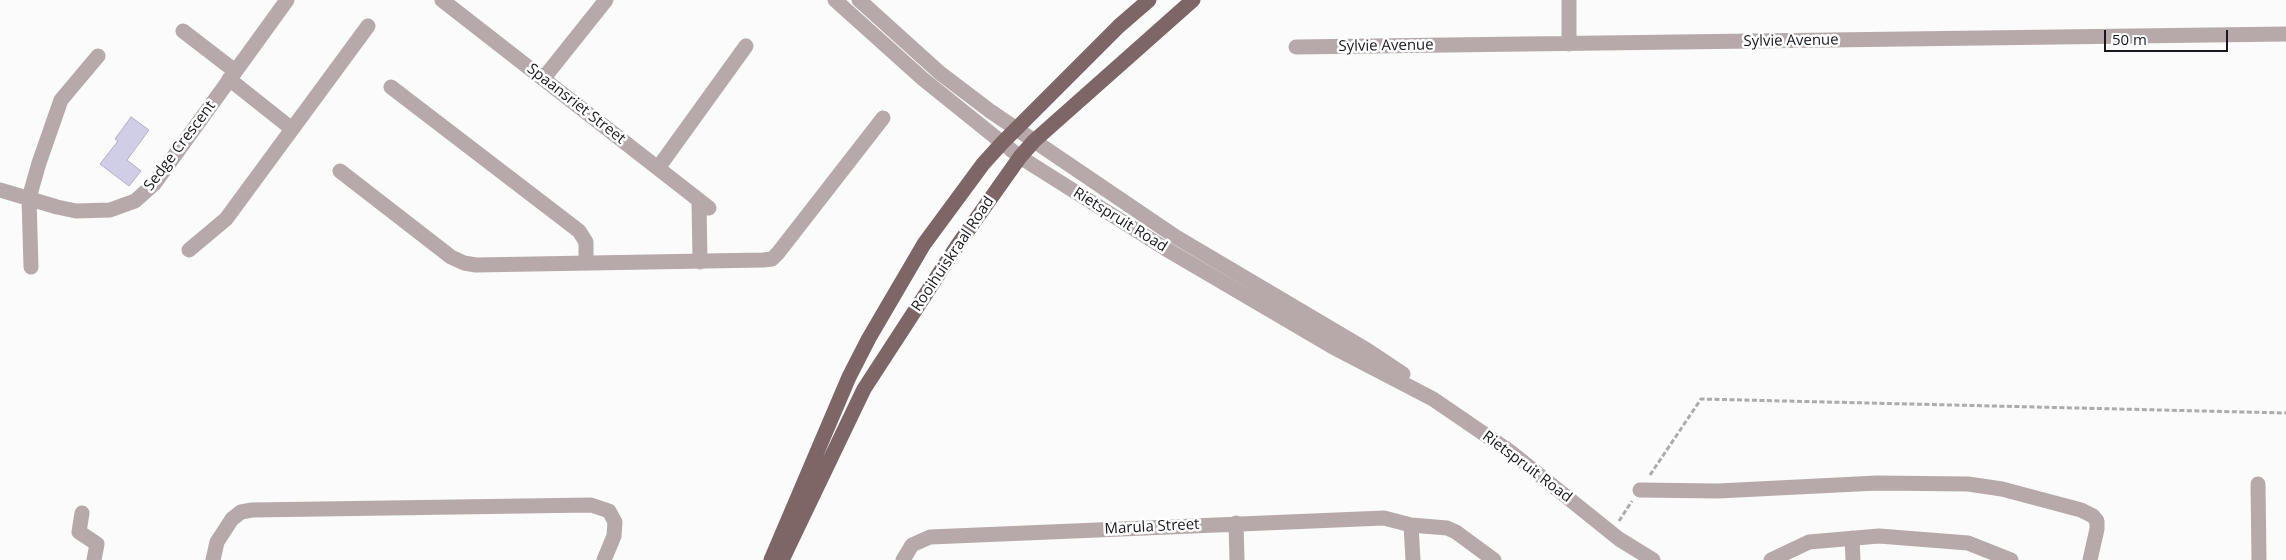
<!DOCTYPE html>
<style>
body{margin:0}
#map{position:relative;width:2286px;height:560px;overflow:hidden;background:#fbfbfb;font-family:"Open Sans",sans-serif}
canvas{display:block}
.scale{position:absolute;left:2104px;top:30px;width:124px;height:22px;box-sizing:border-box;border:2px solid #181720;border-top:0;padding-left:6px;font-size:15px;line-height:18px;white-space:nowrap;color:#181720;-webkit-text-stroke:4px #fff;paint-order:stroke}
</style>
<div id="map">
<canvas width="2286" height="560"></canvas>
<div class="scale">50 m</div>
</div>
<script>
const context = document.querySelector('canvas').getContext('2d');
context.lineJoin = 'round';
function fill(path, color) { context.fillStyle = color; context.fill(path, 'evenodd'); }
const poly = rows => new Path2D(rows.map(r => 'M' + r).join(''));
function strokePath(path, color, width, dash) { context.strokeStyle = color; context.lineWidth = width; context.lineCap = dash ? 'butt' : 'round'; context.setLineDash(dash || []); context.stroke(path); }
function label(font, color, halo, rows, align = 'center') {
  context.font = font + ' "Open Sans",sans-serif'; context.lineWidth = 5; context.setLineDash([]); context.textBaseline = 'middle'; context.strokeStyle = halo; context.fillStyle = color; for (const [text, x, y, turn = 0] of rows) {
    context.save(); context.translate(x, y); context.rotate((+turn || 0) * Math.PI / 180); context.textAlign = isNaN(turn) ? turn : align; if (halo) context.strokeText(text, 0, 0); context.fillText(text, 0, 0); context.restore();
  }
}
const building = poly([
 [131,117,149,130,127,160,141,171,129,186,100,164,118,141,115,139,131,117]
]);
const path = poly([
 [1650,475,1701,399,2286,413],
 [1619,521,1632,501]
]);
const minor = poly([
 [442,0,709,208],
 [835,0,923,79,1020,157,1166,249,1333,347,1433,399,1512,453,1619,539,1653,560],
 [859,0,940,73,990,111,1176,237,1367,350,1403,374],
 [1569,0,1569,44],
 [183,31,235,71],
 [1296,47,2286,34],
 [229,79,292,129],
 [543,79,606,0],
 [391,87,579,231,586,242,586,263],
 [658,168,746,46],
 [340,171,451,257,464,263,476,265,763,260,772,259,778,253,883,118],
 [0,190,57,207,76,211,110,210,135,201,154,184,287,0],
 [699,201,700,262],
 [189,250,226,219,368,26],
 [31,267,29,198,39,163,61,100,98,56],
 [2258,484,2259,560],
 [1640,490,1718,491,1877,483,1968,484,2002,489,2081,510,2093,516,2097,521,2097,529,2090,560],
 [82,513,79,532,97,544,94,560],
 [1236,523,1237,560],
 [1411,525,1413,560],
 [1852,538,1853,560],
 [213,560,217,542,232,519,241,512,252,510,591,505,609,511,615,522,614,536,604,560],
 [903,560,912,545,930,537,1384,518,1411,525,1447,528,1456,532,1494,560],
 [1771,560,1809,542,1879,536,1968,543,2011,560]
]);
const major = poly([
 [771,560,849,377,869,338,924,244,983,164,1002,143,1119,26,1149,0],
 [782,560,864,389,957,246,1020,157,1034,141,1193,0]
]);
const streetNames = [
 ["Sylvie Avenue",1791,41,-1],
 ["Sylvie Avenue",1386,46,-1],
 ["Spaansriet Street",576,104,38],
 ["Sedge Crescent",180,146,-53],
 ["Rietspruit Road",1120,220,32],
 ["Rooihuiskraal Road",953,254,-56],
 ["Rietspruit Road",1527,467,37],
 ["Marula Street",1152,527,-3]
];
fill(building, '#d0cde7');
strokePath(building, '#b3b0ca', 1);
strokePath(path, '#acacaf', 3, [5, 2.5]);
strokePath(minor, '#b7a9aa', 15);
strokePath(major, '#7e6667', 15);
label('15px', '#181720', '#fff', streetNames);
</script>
